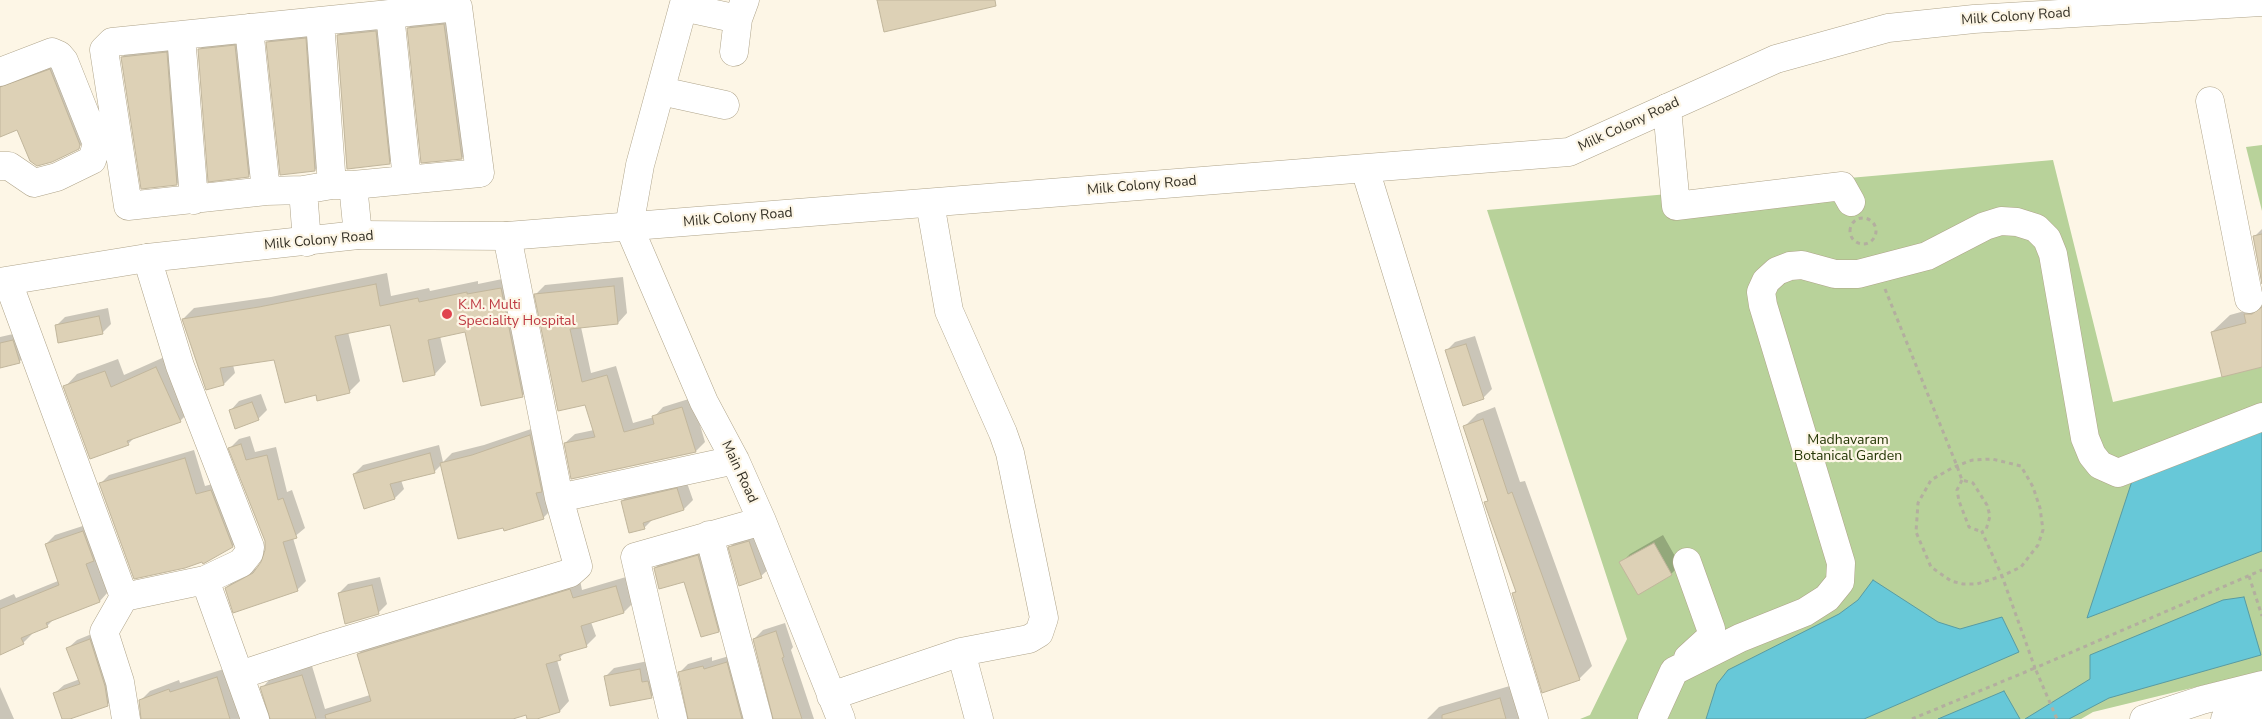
<!DOCTYPE html>
<style>
body{margin:0}
canvas{display:block;background:#fdf6e6}
</style>
<canvas width="2262" height="719"></canvas>
<script>
const context = document.querySelector('canvas').getContext('2d');
context.lineJoin = 'round';
function fill(path, color) { context.fillStyle = color; context.fill(path, 'evenodd'); }
const poly = rows => new Path2D(rows.map(r => 'M' + r).join(''));
function strokePath(path, color, width, dash) { context.strokeStyle = color; context.lineWidth = width; context.lineCap = dash ? 'butt' : 'round'; context.setLineDash(dash || []); context.stroke(path); }
function label(font, color, halo, rows, align = 'center') {
  context.font = font + ' "Nunito Sans",sans-serif'; context.lineWidth = 4.5; context.setLineDash([]); context.textBaseline = 'middle'; context.strokeStyle = halo; context.fillStyle = color; for (const [text, x, y, turn = 0] of rows) {
    context.save(); context.translate(x, y); context.rotate((+turn || 0) * Math.PI / 180); context.textAlign = isNaN(turn) ? turn : align; if (halo) context.strokeText(text, 0, 0); context.fillText(text, 0, 0); context.restore();
  }
}
const green = poly([
 [2262,145,2262,211,2246,147],
 [2053,160,2113,402,2262,367,2262,671,2093,712,2081,719,1580,719,1590,715,1627,639,1487,210]
]);
const water = poly([
 [2262,428,2262,551,2087,618,2133,478,2262,428],
 [1873,580,1938,622,1960,629,2002,617,2019,652,1864,719,1706,719,1717,684,1728,670,1839,614,1858,600,1873,580],
 [2244,597,2261,655,2109,698,2069,719,2025,719,2090,679,2090,655,2223,600,2244,597],
 [2004,691,2020,719,1938,719,2004,691]
]);
const shadow = poly([
 [462,7,479,140,462,158,408,28,426,11],
 [393,14,406,146,389,163,338,35,355,18],
 [323,21,332,152,315,170,267,43,285,25],
 [252,29,266,159,248,176,199,50,216,32],
 [184,35,194,166,177,184,122,57,140,40],
 [68,53,96,130,78,148,17,128,0,136,0,72],
 [2262,229,2262,285,2254,237],
 [387,273,391,296,429,288,430,291,478,281,478,284,512,277,534,385,522,396,466,331,440,336,446,362,435,374,404,381,391,324,348,332,360,381,349,392,317,394,275,358,233,365,235,373,224,384,183,319,194,308,271,297],
 [623,277,627,313,618,323,581,327,591,373,616,366,633,423,654,417,663,407,692,398,705,442,696,451,565,443,575,434,594,430,586,403,536,294,545,285],
 [2262,297,2262,366,2212,332,2230,315,2248,310],
 [108,308,111,324,102,333,56,326,65,317],
 [22,332,28,353,19,362,0,367,0,337],
 [1475,336,1492,389,1483,398,1446,351,1455,342],
 [169,355,193,408,180,421,135,437,128,444,65,387,77,374,118,359,124,375],
 [261,394,267,410,258,419,231,410,239,401],
 [1495,407,1520,482,1525,481,1592,666,1579,679,1513,594,1516,590,1486,503,1489,499,1465,426,1477,414],
 [540,426,553,508,543,518,504,527,442,464,435,471,401,480,404,489,395,498,354,474,363,465,439,445,443,462,452,453,484,445],
 [250,436,255,452,276,447,287,492,292,490,305,528,293,538,306,581,297,590,226,588,235,579,260,566,267,550,266,541,230,448,239,439],
 [194,450,205,486,220,482,242,538,233,546,100,484,109,475],
 [686,480,693,500,684,509,653,519,644,528,622,501,631,492],
 [92,523,108,592,100,601,55,618,47,626,31,632,32,634,23,643,0,648,0,600,14,594,16,598,58,581,46,544,55,535],
 [758,533,770,568,761,576,730,547,739,538],
 [1663,535,1680,565,1671,574,1621,563,1630,554],
 [706,548,726,622,718,631,684,580,655,568,663,560],
 [380,577,387,604,378,613,339,593,348,584],
 [626,577,633,603,624,612,591,622,596,636,586,646,567,651,557,660,569,701,560,711,533,719,528,719,527,714,508,719,271,719,262,688,271,678,312,666,325,709,370,695,358,654,368,645,580,580,582,590],
 [785,623,793,647,791,650,814,719,774,719,754,639,763,630],
 [99,631,116,696,107,705,63,719,55,693,64,685,80,679,68,648,77,640],
 [736,654,754,719,689,719,679,673,688,664,712,657,712,661],
 [648,661,660,688,651,697,605,677,614,668],
 [227,668,243,719,142,719,140,701,150,691,179,680,180,683],
 [1513,685,1523,719,1427,719,1439,707],
 [0,687,14,719,0,719]
]);
const building = poly([
 [877,0,995,0,996,6,884,32,877,0],
 [444,24,462,159,421,163,407,28,444,24],
 [376,31,390,164,347,169,337,35,376,31],
 [306,38,315,171,280,175,266,42,306,38],
 [235,45,249,177,208,182,198,49,235,45],
 [167,52,177,185,141,189,121,57,167,52],
 [50,69,80,145,79,149,52,162,37,166,30,161,17,130,0,137,0,87,50,69],
 [2262,234,2262,284,2253,236,2262,234],
 [376,284,380,306,418,298,419,302,467,292,467,294,501,288,523,397,481,406,465,332,428,340,435,375,403,382,390,325,335,336,350,393,317,401,316,395,285,403,274,360,220,368,224,385,206,390,182,319,259,307,376,284],
 [614,286,618,324,570,329,582,382,607,375,624,432,654,424,652,416,682,407,696,452,571,479,564,443,595,437,585,405,558,411,534,294,614,286],
 [2262,307,2262,367,2222,377,2211,332,2246,323,2244,314,2252,314,2262,307],
 [99,316,103,334,58,343,55,325,99,316],
 [13,340,20,363,0,368,0,343,13,340],
 [1466,344,1484,399,1463,406,1445,350,1466,344],
 [156,367,181,422,127,441,129,445,90,459,63,386,105,371,111,387,156,367],
 [252,402,259,420,235,429,229,410,252,402],
 [1483,419,1508,494,1512,492,1580,680,1542,693,1512,593,1516,592,1484,502,1488,501,1463,426,1483,419],
 [530,435,542,492,536,493,544,519,504,531,503,528,458,539,440,463,472,455,530,435],
 [241,444,246,460,267,455,278,500,283,498,297,538,283,542,298,591,233,613,225,588,253,573,261,562,265,550,265,541,228,448,241,444],
 [430,453,435,473,390,484,395,499,364,509,353,474,430,453],
 [185,458,196,494,211,490,233,547,203,564,202,562,185,568,134,579,99,483,185,458],
 [677,488,684,510,643,523,645,529,629,533,621,501,677,488],
 [83,531,94,561,86,564,100,602,46,623,48,627,21,638,24,644,0,655,0,609,59,585,45,544,83,531],
 [749,541,762,578,739,586,728,547,749,541],
 [1654,543,1672,575,1638,595,1619,562,1654,543],
 [698,555,719,632,701,637,684,582,659,589,654,568,698,555],
 [372,585,379,614,345,624,338,593,372,585],
 [616,586,624,613,581,626,587,647,559,655,561,660,546,664,560,712,537,719,527,719,526,715,513,719,326,719,325,715,371,701,357,654,570,589,573,598,616,586],
 [776,631,784,657,782,658,802,719,773,719,753,639,776,631],
 [90,639,105,686,108,706,70,719,62,719,53,693,80,684,66,648,90,639],
 [727,662,742,719,688,719,678,672,703,666,704,669,727,662],
 [640,669,642,682,648,681,652,698,610,706,604,676,640,669],
 [302,675,316,719,270,719,260,687,302,675],
 [217,677,230,719,141,719,139,700,169,689,170,692,217,677],
 [1500,698,1506,719,1442,719,1442,715,1500,698]
]);
const path = poly([
 '1850 231a13 13 0 1 1 26 0a13 13 0 1 1-26 0Z',
 [1885,289,1957,466,1962,480,1973,483,1987,505,1990,516,1986,530,1982,532,2002,576,1977,584,1963,584,1951,581,1931,567,1916,532,1918,503,1931,480,1952,468,1957,466,1969,461,1973,460,1992,459,2021,466,2033,487,2040,508,2043,530,2038,545,2021,567,2002,576,2035,668,2262,570],
 [1962,480,1957,490,1959,501,1969,527,1982,532],
 [2249,576,2262,616],
 [1912,719,2035,668,2057,719]
]);
const minor = poly([
 [685,0,640,165,629,227,704,402,735,460,762,521,841,719],
 [458,7,480,173,353,185,332,185,303,190,266,191,128,206,104,50,112,42,458,7],
 [683,7,738,19],
 [390,14,407,180],
 [320,21,332,185],
 [249,28,266,191],
 [181,35,194,200],
 [734,52,738,19,745,0],
 [0,72,52,52,59,55,64,61,97,144,92,160,57,177,34,183,9,166,0,166],
 [661,91,725,105],
 [2210,101,2249,299],
 [1667,108,1676,206,1842,186,1851,202],
 [1365,169,1534,719],
 [353,185,358,235],
 [303,190,307,242],
 [930,203,949,311,1003,433,1010,453,1044,618,1039,633,1029,639,961,652],
 [8,282,124,597,104,632,120,682,126,719],
 [559,498,735,460],
 [709,535,758,719],
 [1687,562,1711,629,1711,637,1688,658],
 [205,580,255,719],
 [124,597,205,580,241,563,249,553,250,547,180,366,147,258],
 [240,675,322,648,570,573,578,566,559,498,507,236],
 [831,696,961,652,979,719],
 [673,719,635,557,762,521],
 [1652,719,1674,671,1740,638,1805,612,1827,598,1840,582,1841,563,1763,305,1761,292,1766,281,1777,271,1790,266,1802,265,1835,274,1858,274,1927,256,1985,226,2001,221,2017,222,2036,228,2047,239,2053,254,2085,438,2092,455,2100,465,2118,473,2262,417],
 [2144,719,2202,700,2262,685],
 [2225,719,2262,709]
]);
const major = poly([
 [0,282,147,258,358,235,507,236,1569,152,1776,59,1888,28,1974,19,2262,2]
]);
const markers = [
 [447,314,6,"#e0444e"]
];
const streetNames = [
 ["Milk Colony Road",2016,17,-4],
 ["Milk Colony Road",1629,125,-25],
 ["Milk Colony Road",1142,186,-5],
 ["Milk Colony Road",738,218,-5],
 ["Milk Colony Road",319,241,-5],
 ["Main Road",739,472,65]
];
const healthNames = [
 ["K.M. Multi",458,306],
 ["Speciality Hospital",458,322]
];
const parkNames = [
 ["Madhavaram",1848,441],
 ["Botanical Garden",1848,457]
];
fill(green, '#b8d29a');
fill(water, '#67c8d8');
strokePath(water, '#589ba3', 1);
fill(shadow, '#0003');
fill(building, '#ddd1b6');
strokePath(building, '#c1b69c', 1);
strokePath(minor, '#afa48a', 29);
strokePath(major, '#afa48a', 29);
strokePath(path, '#b3ae9f', 3, [4, 4]);
strokePath(minor, '#fff', 28);
strokePath(major, '#fff', 28);
for (const [x, y, r, color] of markers) { const dot = new Path2D(); dot.arc(x, y, r, 0, 2 * Math.PI); context.fillStyle = color; context.fill(dot); strokePath(dot, '#fdf6e6', 2); }
label('14px', '#353126', '#fdf6e6', streetNames);
label('14px', '#be3a42', '#fdf6e6', healthNames, 'left');
label('14px', '#253706', '#fdf6e6', parkNames);
</script>
